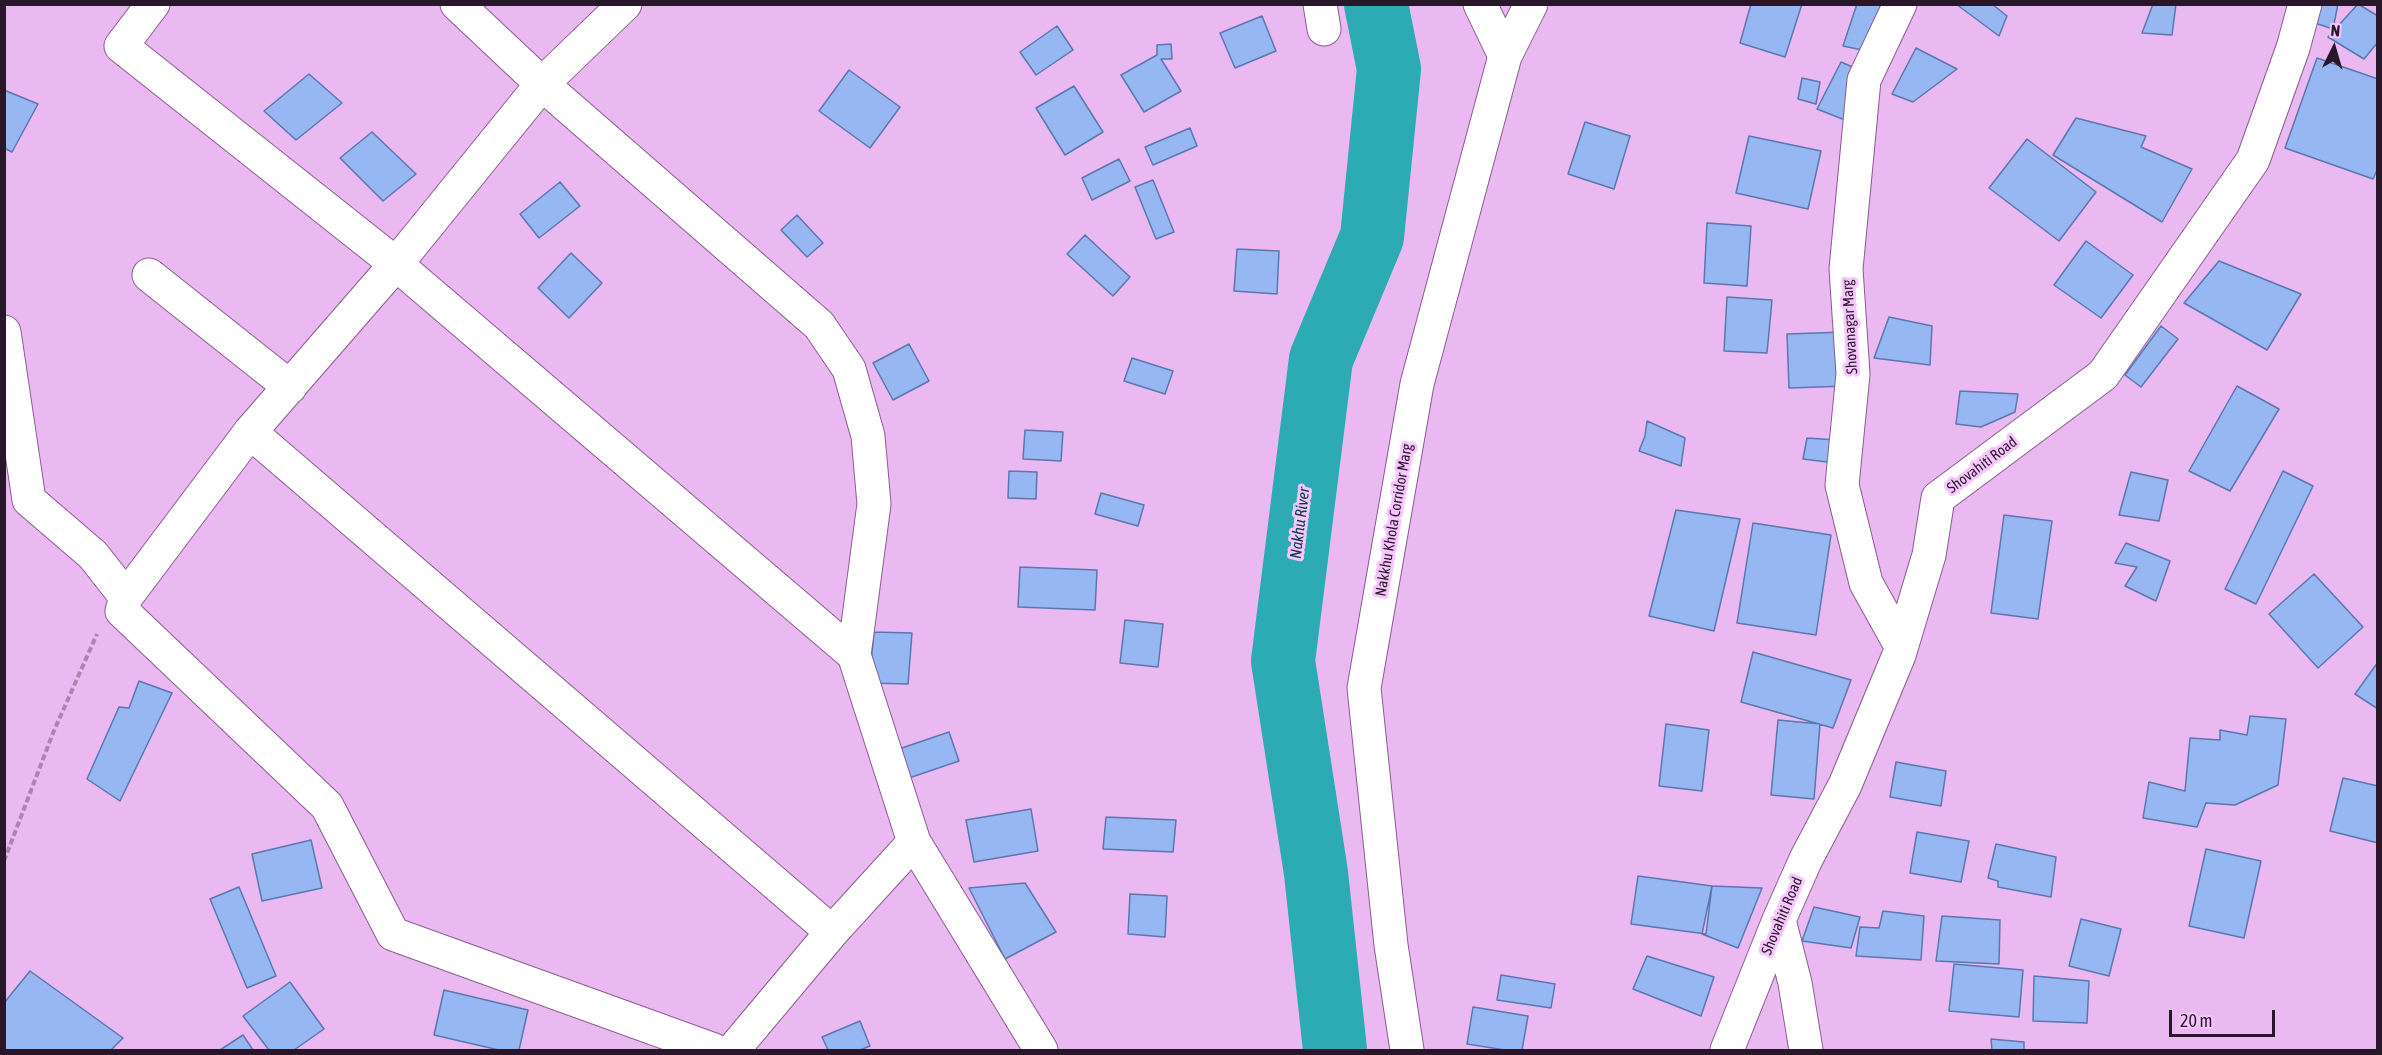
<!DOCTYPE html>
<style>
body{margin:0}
#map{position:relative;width:2382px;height:1055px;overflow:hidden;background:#ebb9f1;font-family:"Asap Condensed",sans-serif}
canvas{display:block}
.frame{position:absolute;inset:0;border:6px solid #28162b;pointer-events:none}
.north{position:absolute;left:2304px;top:18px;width:60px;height:60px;-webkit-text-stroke:4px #f8c6fe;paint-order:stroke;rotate:5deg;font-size:16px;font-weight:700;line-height:24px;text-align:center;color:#28162b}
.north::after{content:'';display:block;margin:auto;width:21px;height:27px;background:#28162b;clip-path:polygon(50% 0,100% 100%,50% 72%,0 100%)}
.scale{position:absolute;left:2169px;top:1010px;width:106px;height:27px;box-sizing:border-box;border:3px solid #28162b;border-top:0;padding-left:8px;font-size:18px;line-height:21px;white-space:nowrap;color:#28162b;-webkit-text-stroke:4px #f8c6fe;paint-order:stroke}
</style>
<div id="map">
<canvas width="2382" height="1055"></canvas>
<div class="frame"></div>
<div class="north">N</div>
<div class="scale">20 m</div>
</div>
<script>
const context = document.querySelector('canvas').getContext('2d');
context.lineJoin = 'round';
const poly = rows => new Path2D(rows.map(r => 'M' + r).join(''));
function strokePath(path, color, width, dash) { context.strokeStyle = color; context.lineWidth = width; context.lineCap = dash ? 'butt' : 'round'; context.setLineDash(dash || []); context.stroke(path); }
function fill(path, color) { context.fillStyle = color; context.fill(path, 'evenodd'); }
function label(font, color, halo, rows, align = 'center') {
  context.font = font + ' "Asap Condensed",sans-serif'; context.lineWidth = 6; context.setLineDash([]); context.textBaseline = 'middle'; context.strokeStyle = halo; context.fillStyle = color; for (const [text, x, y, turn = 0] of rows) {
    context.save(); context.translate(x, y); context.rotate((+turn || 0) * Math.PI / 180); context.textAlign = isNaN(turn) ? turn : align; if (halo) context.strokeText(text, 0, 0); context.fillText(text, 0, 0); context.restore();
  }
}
const river = poly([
 [1335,1050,1316,873,1283,661,1321,359,1372,237,1389,69,1376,4]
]);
const building = poly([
 [1751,4,1802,4,1785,57,1740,43,1751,4],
 [1857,4,1881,4,1867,51,1843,46,1857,4],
 [1956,4,1992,4,2007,16,1999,36,1956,4],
 [2153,4,2176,4,2172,35,2142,33,2153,4],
 [2317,4,2338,4,2333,29,2315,23,2317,4],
 [2358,4,2378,16,2378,42,2364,59,2328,37,2358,4],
 [1262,16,1276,51,1235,68,1220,33,1262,16],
 [1057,26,1073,50,1036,75,1020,52,1057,26],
 [1171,44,1172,59,1161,59,1181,91,1144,112,1121,75,1157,55,1157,45,1171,44],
 [1916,48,1957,69,1913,102,1892,94,1916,48],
 [2317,58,2378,79,2378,168,2373,179,2285,148,2317,58],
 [1841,62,1862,71,1850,122,1817,109,1841,62],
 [849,70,900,107,870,148,819,111,849,70],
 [309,74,342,103,296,140,264,111,309,74],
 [1802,78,1820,82,1816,104,1798,99,1802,78],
 [1074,86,1103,132,1065,155,1036,108,1074,86],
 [4,90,38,104,12,152,4,148,4,90],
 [2076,118,2146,136,2141,147,2192,169,2162,222,2053,155,2076,118],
 [1585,122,1630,136,1614,189,1568,174,1585,122],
 [1190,128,1197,146,1153,165,1145,147,1190,128],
 [372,132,416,174,383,201,340,158,372,132],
 [1749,136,1821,151,1808,209,1736,193,1749,136],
 [2027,139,2096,192,2059,241,1989,188,2027,139],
 [1119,159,1130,181,1092,200,1082,178,1119,159],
 [1153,180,1174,232,1156,239,1135,187,1153,180],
 [560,182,580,206,539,238,520,214,560,182],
 [797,215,823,243,807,257,781,230,797,215],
 [1707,223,1751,226,1747,286,1704,283,1707,223],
 [1085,235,1130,277,1113,296,1067,254,1085,235],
 [2086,241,2133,275,2101,318,2054,285,2086,241],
 [1237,249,1279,251,1277,294,1234,291,1237,249],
 [571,253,602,283,569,318,538,288,571,253],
 [2219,261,2301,294,2267,350,2184,303,2219,261],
 [1727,297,1772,300,1767,353,1724,351,1727,297],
 [1889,317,1932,326,1930,365,1874,358,1889,317],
 [2161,326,2178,339,2141,387,2125,375,2161,326],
 [1845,332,1847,386,1789,388,1787,334,1845,332],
 [909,344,929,381,893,400,873,363,909,344],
 [1132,358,1173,371,1165,394,1124,381,1132,358],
 [2237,386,2279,409,2230,491,2189,471,2237,386],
 [1960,391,2018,394,2015,412,1981,427,1956,424,1960,391],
 [1647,421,1685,438,1681,466,1639,451,1645,436,1647,421],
 [1025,430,1063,432,1061,461,1023,459,1025,430],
 [1807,438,1837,440,1835,463,1803,459,1807,438],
 [1009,471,1037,472,1036,499,1008,498,1009,471],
 [2283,471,2313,486,2256,604,2225,589,2283,471],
 [2131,472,2168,480,2159,521,2119,515,2131,472],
 [1101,493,1144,505,1138,526,1095,514,1101,493],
 [1676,510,1740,519,1714,631,1649,616,1676,510],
 [2004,515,2052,521,2038,619,1991,613,2004,515],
 [1753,523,1831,535,1816,635,1737,623,1753,523],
 [2126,543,2170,561,2156,601,2125,586,2137,567,2115,563,2126,543],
 [1020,567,1097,570,1095,610,1018,607,1020,567],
 [2314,574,2363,627,2318,668,2269,614,2314,574],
 [1125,620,1163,624,1158,667,1120,663,1125,620],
 [874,632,912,633,908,684,869,683,874,632],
 [1753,652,1851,680,1833,728,1741,702,1753,652],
 [2378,662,2378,709,2355,694,2378,662],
 [139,681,172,693,120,801,87,779,119,707,129,708,139,681],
 [2250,716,2286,719,2278,785,2235,805,2206,803,2197,827,2143,818,2149,782,2185,791,2190,738,2220,740,2220,730,2247,735,2250,716],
 [1778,720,1820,724,1814,799,1771,795,1778,720],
 [1666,724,1709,730,1702,791,1659,786,1666,724],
 [949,732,959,761,906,779,896,750,949,732],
 [1896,762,1946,771,1941,806,1890,797,1896,762],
 [2343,778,2378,786,2378,843,2330,831,2343,778],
 [1031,809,1038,851,974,862,966,820,1031,809],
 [1106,817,1176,820,1173,852,1103,849,1106,817],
 [1917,832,1969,841,1961,882,1910,873,1917,832],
 [311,840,322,888,262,901,252,854,311,840],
 [1996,844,2056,857,2051,897,1998,887,1998,881,1988,878,1996,844],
 [2206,849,2261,861,2244,938,2189,926,2206,849],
 [1638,876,1712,886,1706,934,1631,924,1638,876],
 [1025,883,1056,932,1005,959,969,888,1025,883],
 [1712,886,1762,888,1738,948,1702,934,1712,886],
 [239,887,276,976,247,988,210,899,239,887],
 [1130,894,1167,896,1165,937,1128,934,1130,894],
 [1814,907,1860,917,1851,948,1802,941,1814,907],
 [1883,911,1924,916,1921,960,1856,956,1860,927,1879,928,1883,911],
 [1942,916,2000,920,1999,964,1936,961,1942,916],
 [2081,919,2121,929,2109,976,2069,966,2081,919],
 [1647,956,1714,977,1701,1016,1633,989,1647,956],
 [1954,964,2023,970,2019,1017,1949,1011,1954,964],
 [30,971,123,1038,111,1050,4,1050,4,1003,30,971],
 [1501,975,1555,984,1551,1008,1497,1000,1501,975],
 [2034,976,2089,981,2087,1023,2033,1021,2034,976],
 [290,982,324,1029,294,1050,269,1050,243,1016,290,982],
 [444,990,528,1010,519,1050,499,1050,434,1035,444,990],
 [1473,1007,1528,1016,1522,1050,1505,1050,1467,1044,1473,1007],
 [860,1021,870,1046,860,1050,828,1050,822,1037,860,1021],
 [243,1035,253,1050,220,1050,243,1035],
 [1991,1039,2024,1042,2024,1050,1992,1050,1991,1039]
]);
const path = poly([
 [4,861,53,733,97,634]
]);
const minor = poly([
 [153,4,121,46,396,264,854,655],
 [457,4,542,84,819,325,849,369,868,436,874,504,854,655,914,842,1041,1050],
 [625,4,542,84,396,264,250,432,126,597,122,611,327,806,393,934,714,1050],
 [1320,4,1324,29],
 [1480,4,1505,56],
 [1900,4,1864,80,1846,269,1853,374,1842,485,1866,583,1901,646],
 [149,275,290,387],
 [4,332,29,500,93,555,126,597],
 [250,432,832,932],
 [1779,920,1795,983,1806,1050],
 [733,1050,832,932,914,842],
 [1727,1050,1779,920,1806,859,1845,785,1899,655,1929,555,1938,498,2103,375,2253,160,2293,48,2305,4]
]);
const tertiary = poly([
 [1407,1050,1391,945,1364,688,1417,384,1505,56,1531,4]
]);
const streetNames = [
 ["Shovanagar Marg",1850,327,-93],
 ["Shovahiti Road",1982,465,-37],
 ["Nakkhu Khola Corridor Marg",1394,520,-80],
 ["Shovahiti Road",1782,916,-67]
];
const waterNames = [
 ["Nakhu River",1300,523,-83]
];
strokePath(river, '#2dabb5', 64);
fill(building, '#97b7f3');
strokePath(building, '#5a77af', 1.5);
strokePath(minor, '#8a5d8f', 35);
strokePath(tertiary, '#8a5d8f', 35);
strokePath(path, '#ab84b0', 4, [6, 3]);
strokePath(minor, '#fff', 33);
strokePath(tertiary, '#fff', 33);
label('15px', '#28162b', '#f8c6fe', streetNames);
label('italic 16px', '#033d41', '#f8c6fe', waterNames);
</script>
